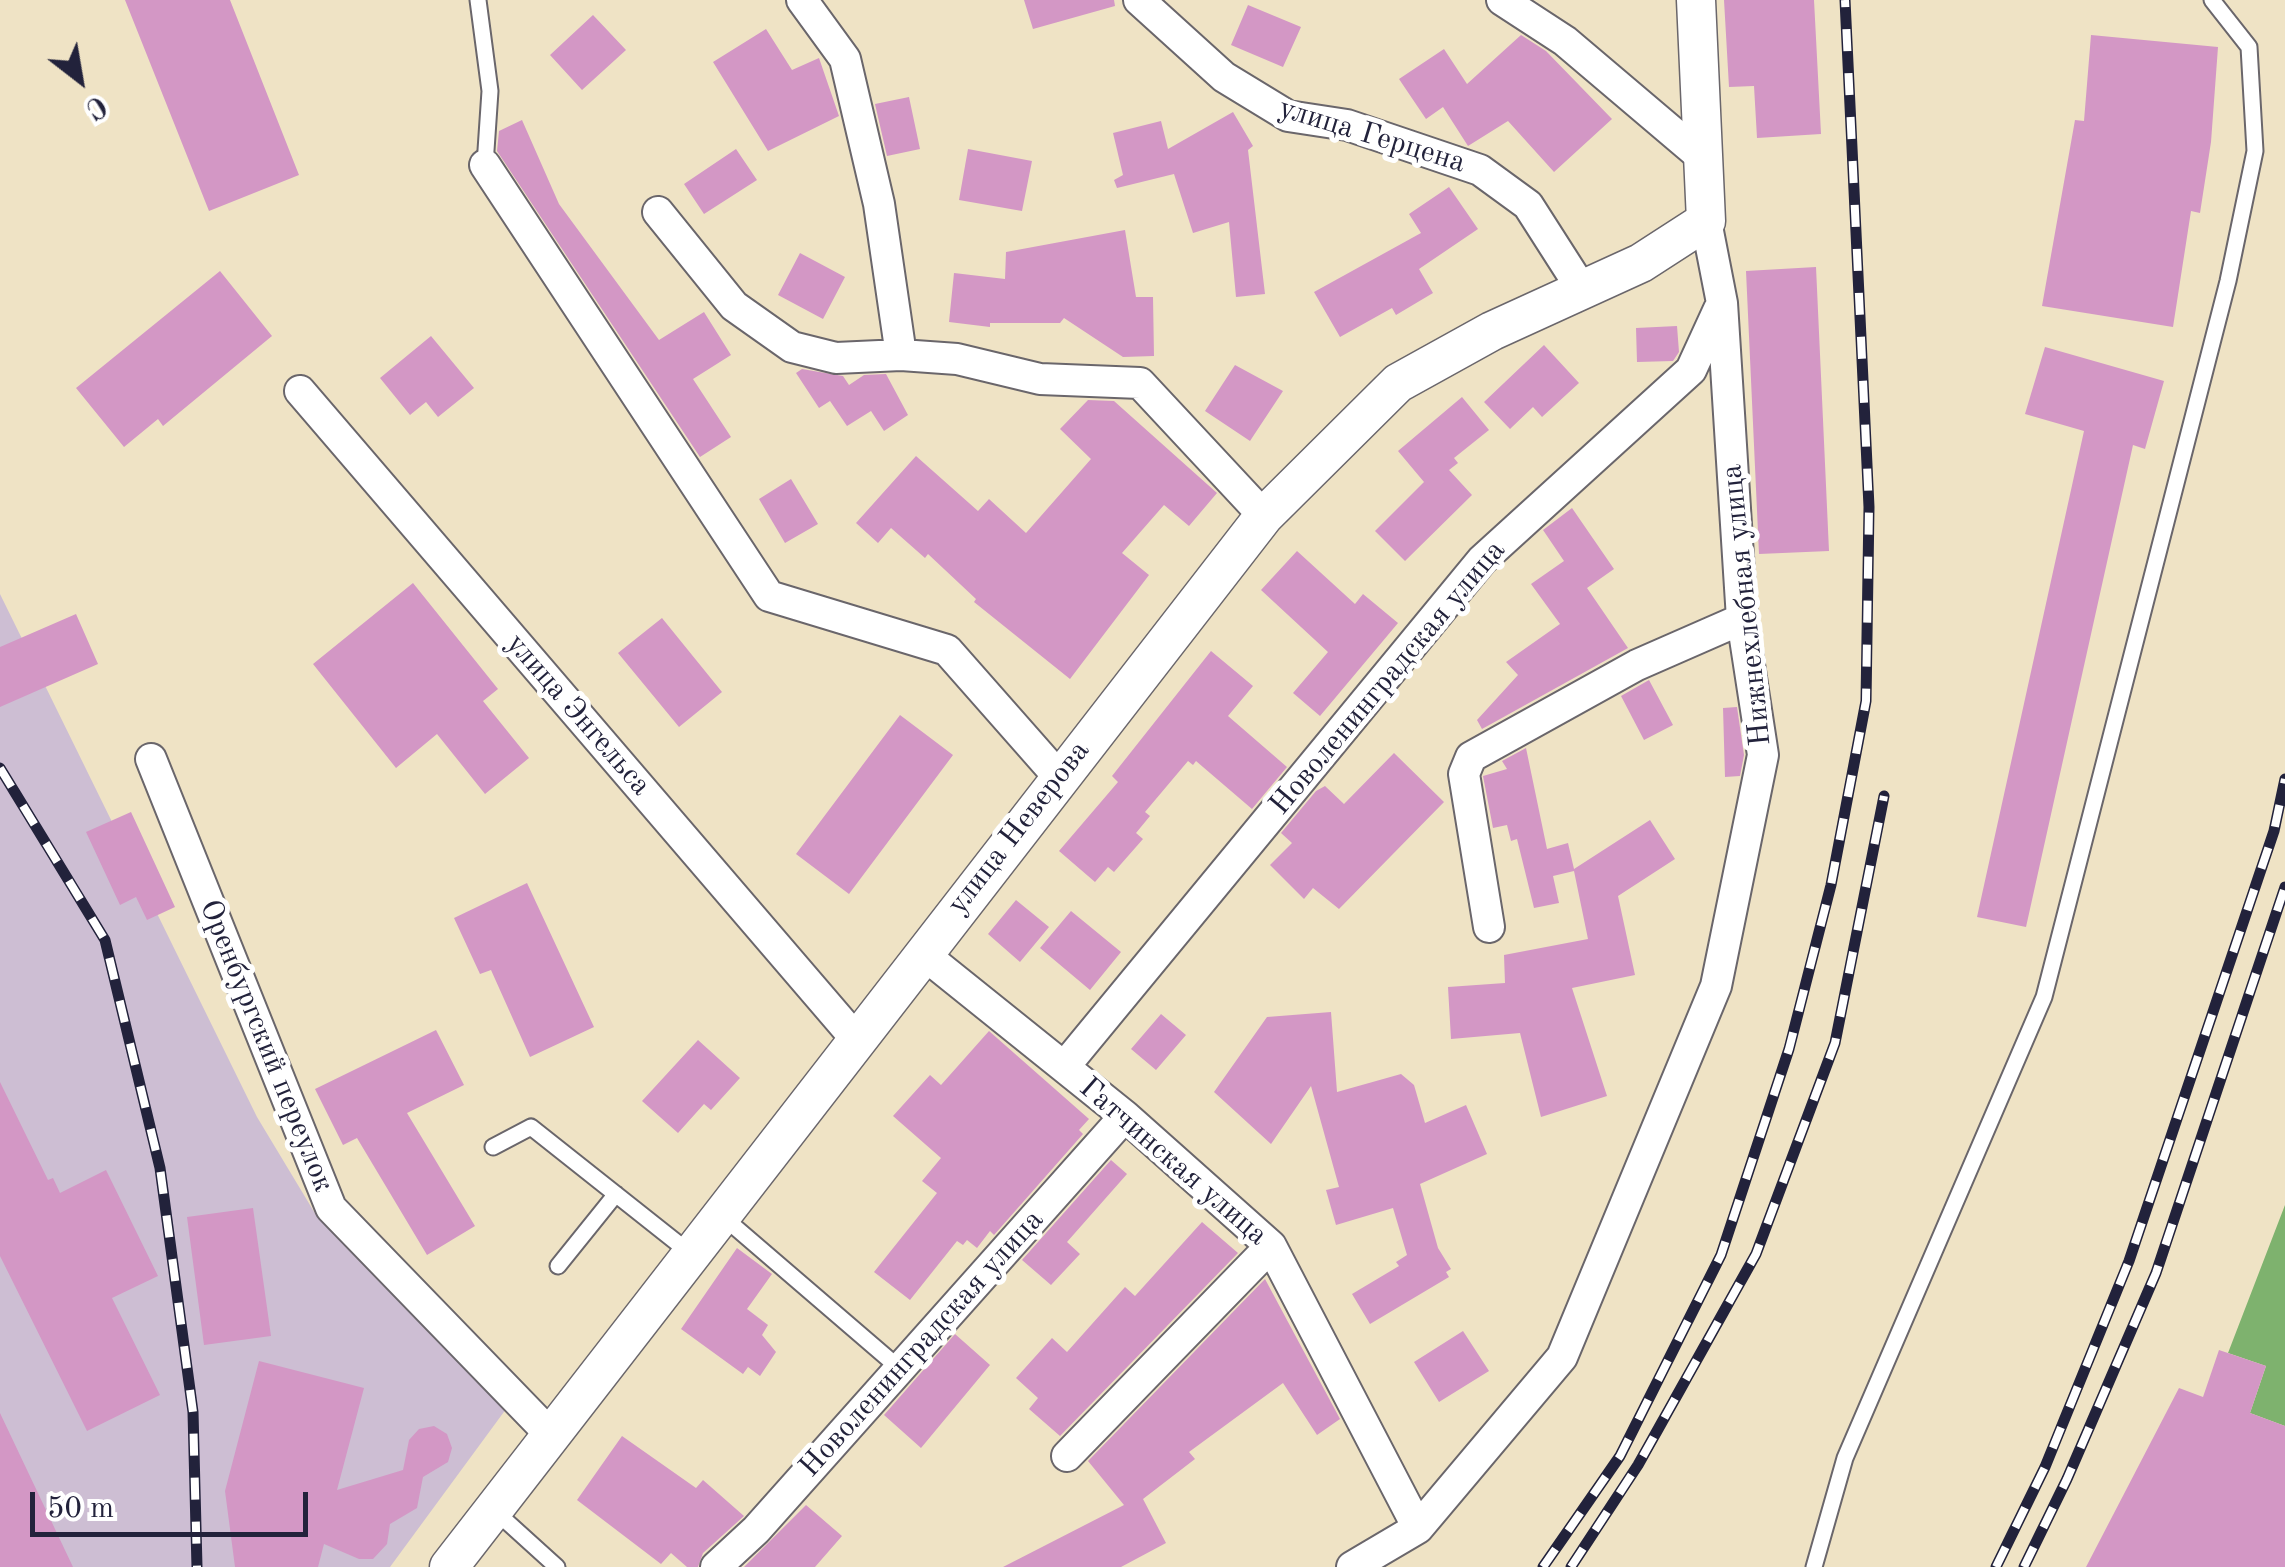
<!DOCTYPE html>
<meta charset="utf-8">
<style>
body{margin:0}
#map{position:relative;width:2285px;height:1567px;overflow:hidden;background:#efe3c5;font-family:"Old Standard TT",serif}
canvas{display:block}
.north{position:absolute;left:30px;top:30px;width:100px;height:100px;-webkit-text-stroke:8px #fff;paint-order:stroke;rotate:149deg;font-size:28px;font-weight:700;line-height:40px;text-align:center;color:#22223b}
.north::after{content:'';display:block;margin:auto;width:35px;height:45px;background:#22223b;clip-path:polygon(50% 0,100% 100%,50% 72%,0 100%)}
.scale{position:absolute;left:30px;top:1492px;width:278px;height:45px;box-sizing:border-box;border:5px solid #22223b;border-top:0;padding-left:12px;font-size:30px;line-height:35px;white-space:nowrap;color:#22223b;-webkit-text-stroke:8px #fff;paint-order:stroke}
</style>
<div id="map">
<canvas width="2285" height="1567"></canvas>
<div class="north">С</div>
<div class="scale">50 m</div>
</div>
<script>
const context = document.querySelector('canvas').getContext('2d');
context.lineJoin = 'round';
function fill(path, color) { context.fillStyle = color; context.fill(path, 'evenodd'); }
const poly = rows => new Path2D(rows.map(r => 'M' + r).join(''));
function strokePath(path, color, width, dash) { context.strokeStyle = color; context.lineWidth = width; context.lineCap = dash ? 'butt' : 'round'; context.setLineDash(dash || []); context.stroke(path); }
function label(font, color, halo, rows, align = 'center') {
  context.font = font + ' "Old Standard TT",serif'; context.lineWidth = 10; context.setLineDash([]); context.textBaseline = 'middle'; context.strokeStyle = halo; context.fillStyle = color; for (const [text, x, y, turn = 0] of rows) {
    context.save(); context.translate(x, y); context.rotate((+turn || 0) * Math.PI / 180); context.textAlign = isNaN(turn) ? turn : align; if (halo) context.strokeText(text, 0, 0); context.fillText(text, 0, 0); context.restore();
  }
}
const industrial = poly([
 [0,594,257,1117,316,1215,509,1405,390,1567,0,1567]
]);
const forest = poly([
 [2285,1205,2285,1426,2250,1413,2266,1366,2228,1353]
]);
const building = poly([
 [125,0,230,0,299,175,209,211],
 [1024,0,1114,0,1115,6,1033,29],
 [1724,0,1814,0,1821,134,1757,138,1754,86,1729,87],
 [1248,5,1301,27,1283,67,1231,45],
 [593,15,626,50,582,90,550,55],
 [766,29,792,70,819,58,839,116,768,151,713,62],
 [1521,35,1546,51,1612,119,1554,172,1508,121,1468,146,1443,107,1426,119,1399,79,1444,49,1467,84],
 [2091,35,2218,47,2211,142,2200,213,2191,211,2173,327,2042,306,2075,120,2084,121],
 [909,97,920,149,887,156,875,104],
 [1233,112,1253,146,1248,150,1265,294,1236,297,1229,222,1193,233,1174,174,1117,188,1114,180,1123,175,1113,133,1161,121,1168,149],
 [522,120,559,204,659,340,704,312,731,355,693,379,731,437,700,457,497,151,499,131],
 [736,149,757,180,704,214,684,184],
 [968,149,1032,161,1022,211,959,200],
 [1449,187,1478,229,1419,269,1433,293,1396,315,1392,308,1340,337,1314,292,1421,233,1409,214],
 [1125,230,1136,297,1153,297,1154,356,1123,357,1064,318,1060,323,990,323,990,327,949,322,954,273,1005,279,1006,252],
 [800,253,845,277,823,319,778,295],
 [1816,267,1829,551,1759,554,1746,271],
 [220,271,272,336,163,426,158,419,124,447,76,388],
 [1677,326,1679,352,1673,361,1637,362,1636,328],
 [431,336,474,388,438,417,426,402,410,415,380,378],
 [1544,345,1579,383,1542,417,1533,407,1510,429,1484,402],
 [2045,347,2164,381,2145,449,2133,445,2026,927,1977,917,2084,431,2025,414],
 [1235,365,1283,391,1250,441,1205,411],
 [802,369,843,376,849,385,864,375,886,374,908,415,884,431,871,411,847,426,830,401,819,408,796,373],
 [1462,397,1489,430,1454,458,1458,463,1449,470,1472,495,1405,561,1375,531,1424,482,1398,451],
 [1088,400,1114,401,1217,493,1189,526,1164,505,1122,553,1149,575,1070,679,974,602,976,599,928,554,925,558,891,528,878,543,856,523,916,456,978,511,989,499,1026,533,1091,459,1060,429],
 [791,479,818,524,785,543,759,499],
 [1572,508,1614,569,1587,588,1628,648,1482,729,1477,720,1518,675,1506,662,1560,624,1531,584,1564,561,1543,530],
 [1297,551,1355,604,1363,594,1398,623,1320,716,1293,693,1328,652,1261,590],
 [413,583,498,689,483,701,529,758,485,794,437,734,396,768,313,664],
 [76,614,98,664,0,707,0,647],
 [662,618,722,692,679,727,618,653],
 [1211,651,1253,686,1228,716,1287,767,1252,809,1196,761,1193,765,1188,761,1145,812,1150,816,1136,833,1143,839,1114,872,1108,867,1095,882,1059,851,1118,782,1112,776],
 [1649,680,1673,725,1644,740,1621,696],
 [1737,707,1744,755,1740,776,1725,777,1723,708],
 [900,715,953,755,849,894,796,854],
 [1526,748,1547,849,1568,843,1574,869,1650,820,1675,859,1618,896,1635,975,1572,988,1607,1096,1541,1117,1520,1033,1451,1039,1448,987,1505,983,1504,955,1588,939,1574,871,1553,876,1559,903,1534,908,1517,839,1511,841,1507,825,1493,828,1483,776,1507,769,1502,761],
 [1394,753,1444,802,1339,909,1313,888,1304,899,1270,865,1292,843,1281,833,1316,791,1325,786,1344,804],
 [131,812,175,907,147,920,136,897,120,905,86,832],
 [527,883,594,1027,530,1057,491,970,480,974,454,918],
 [1016,900,1049,927,1020,962,988,934],
 [1071,911,1121,952,1090,990,1040,948],
 [1331,1012,1337,1092,1401,1074,1414,1085,1425,1123,1466,1105,1487,1154,1420,1184,1438,1248,1451,1269,1446,1272,1449,1277,1370,1324,1352,1294,1399,1266,1396,1262,1407,1255,1393,1208,1336,1225,1326,1190,1339,1187,1311,1086,1271,1144,1214,1092,1267,1017],
 [1161,1014,1186,1035,1156,1070,1131,1049],
 [436,1030,464,1085,407,1113,475,1226,427,1255,357,1138,343,1145,315,1089],
 [989,1031,1089,1119,1079,1130,1083,1134,994,1235,990,1231,977,1248,967,1240,963,1245,957,1241,910,1300,874,1272,937,1193,922,1181,941,1158,893,1116,930,1075,941,1085],
 [698,1040,740,1078,711,1110,704,1104,678,1133,642,1101],
 [0,1082,48,1180,53,1178,60,1193,106,1170,158,1276,112,1298,160,1395,87,1431,0,1256],
 [1111,1160,1127,1174,1067,1242,1080,1254,1051,1285,1022,1260],
 [253,1208,271,1336,204,1345,187,1217],
 [1202,1222,1238,1253,1060,1436,1029,1409,1038,1398,1016,1378,1052,1338,1067,1352,1125,1287,1135,1296],
 [737,1248,772,1274,747,1309,768,1325,762,1335,776,1352,760,1376,748,1367,743,1374,681,1329],
 [1265,1279,1340,1419,1317,1435,1283,1383,1189,1452,1195,1459,1143,1499,1166,1543,1121,1567,1003,1567,1124,1505,1088,1461],
 [1463,1331,1489,1371,1439,1402,1414,1362],
 [955,1334,990,1365,921,1448,884,1415],
 [2219,1350,2266,1366,2250,1413,2285,1426,2285,1567,2086,1567,2179,1388,2203,1397],
 [259,1361,364,1388,337,1490,403,1470,409,1440,419,1429,434,1426,447,1434,452,1448,448,1462,423,1477,417,1508,390,1524,387,1544,373,1559,359,1559,324,1544,318,1567,235,1567,225,1491],
 [0,1413,73,1567,0,1567],
 [622,1436,696,1488,703,1480,744,1516,703,1553,698,1567,687,1567,671,1553,661,1564,577,1500],
 [806,1505,842,1536,815,1567,744,1567]
]);
const service = poly([
 [478,0,490,91,485,165],
 [493,1147,531,1127,690,1253],
 [721,1215,899,1368],
 [558,1266,616,1194],
 [494,1510,557,1567],
 [1814,1567,1845,1458,2044,997,2228,281,2255,151,2249,47,2212,0]
]);
const minor = poly([
 [802,0,845,59,879,204,901,355],
 [1139,0,1224,77,1288,116,1347,125,1480,170,1528,205,1583,291],
 [1502,0,1565,41,1703,158],
 [485,165,769,596,947,650,1058,776],
 [658,212,734,306,792,347,836,358,901,355,957,359,1040,379,1140,383,1264,516],
 [300,391,856,1039],
 [151,759,331,1208,550,1434],
 [1489,927,1464,774,1471,757,1637,665,1742,619],
 [922,953,1125,1116,1271,1246,1418,1528],
 [1064,1067,1482,560,1691,370,1719,309],
 [1067,1456,1271,1246],
 [716,1567,756,1530,1125,1116],
 [1352,1567,1418,1528,1562,1357,1716,986,1763,755,1742,619,1722,303,1706,221]
]);
const tertiary = poly([
 [449,1567,1264,516,1398,383,1492,331,1641,263,1706,221,1696,0]
]);
const rail = poly([
 [0,768,105,940,160,1168,193,1412,197,1567],
 [1543,1567,1620,1456,1721,1255,1789,1049,1831,885,1866,701,1869,507,1845,0],
 [1571,1567,1638,1465,1756,1254,1835,1043,1884,796],
 [1996,1567,2045,1467,2129,1261,2274,831,2285,779],
 [2024,1567,2067,1479,2156,1273,2285,887]
]);
const streetNames = [
 ["улица Герцена",1372,136,17],
 ["Нижнехлебная улица",1747,605,-96],
 ["Новоленинградская улица",1388,678,-50],
 ["улица Энгельса",578,715,49],
 ["улица Неверова",1019,828,-52],
 ["Оренбургский переулок",266,1046,68],
 ["Гатчинская улица",1173,1162,41],
 ["Новоленинградская улица",922,1344,-48]
];
fill(industrial, '#cdbed3');
fill(forest, '#7eb26e');
fill(building, '#d397c5');
strokePath(service, '#6a666b', 19);
strokePath(minor, '#6a666b', 34);
strokePath(tertiary, '#6a666b', 41);
strokePath(service, '#fff', 15);
strokePath(minor, '#fff', 30);
strokePath(tertiary, '#fff', 38);
strokePath(rail, '#22223b', 11);
strokePath(rail, '#fff', 8, [22]);
label('30px', '#22223b', '#fff', streetNames);
</script>
